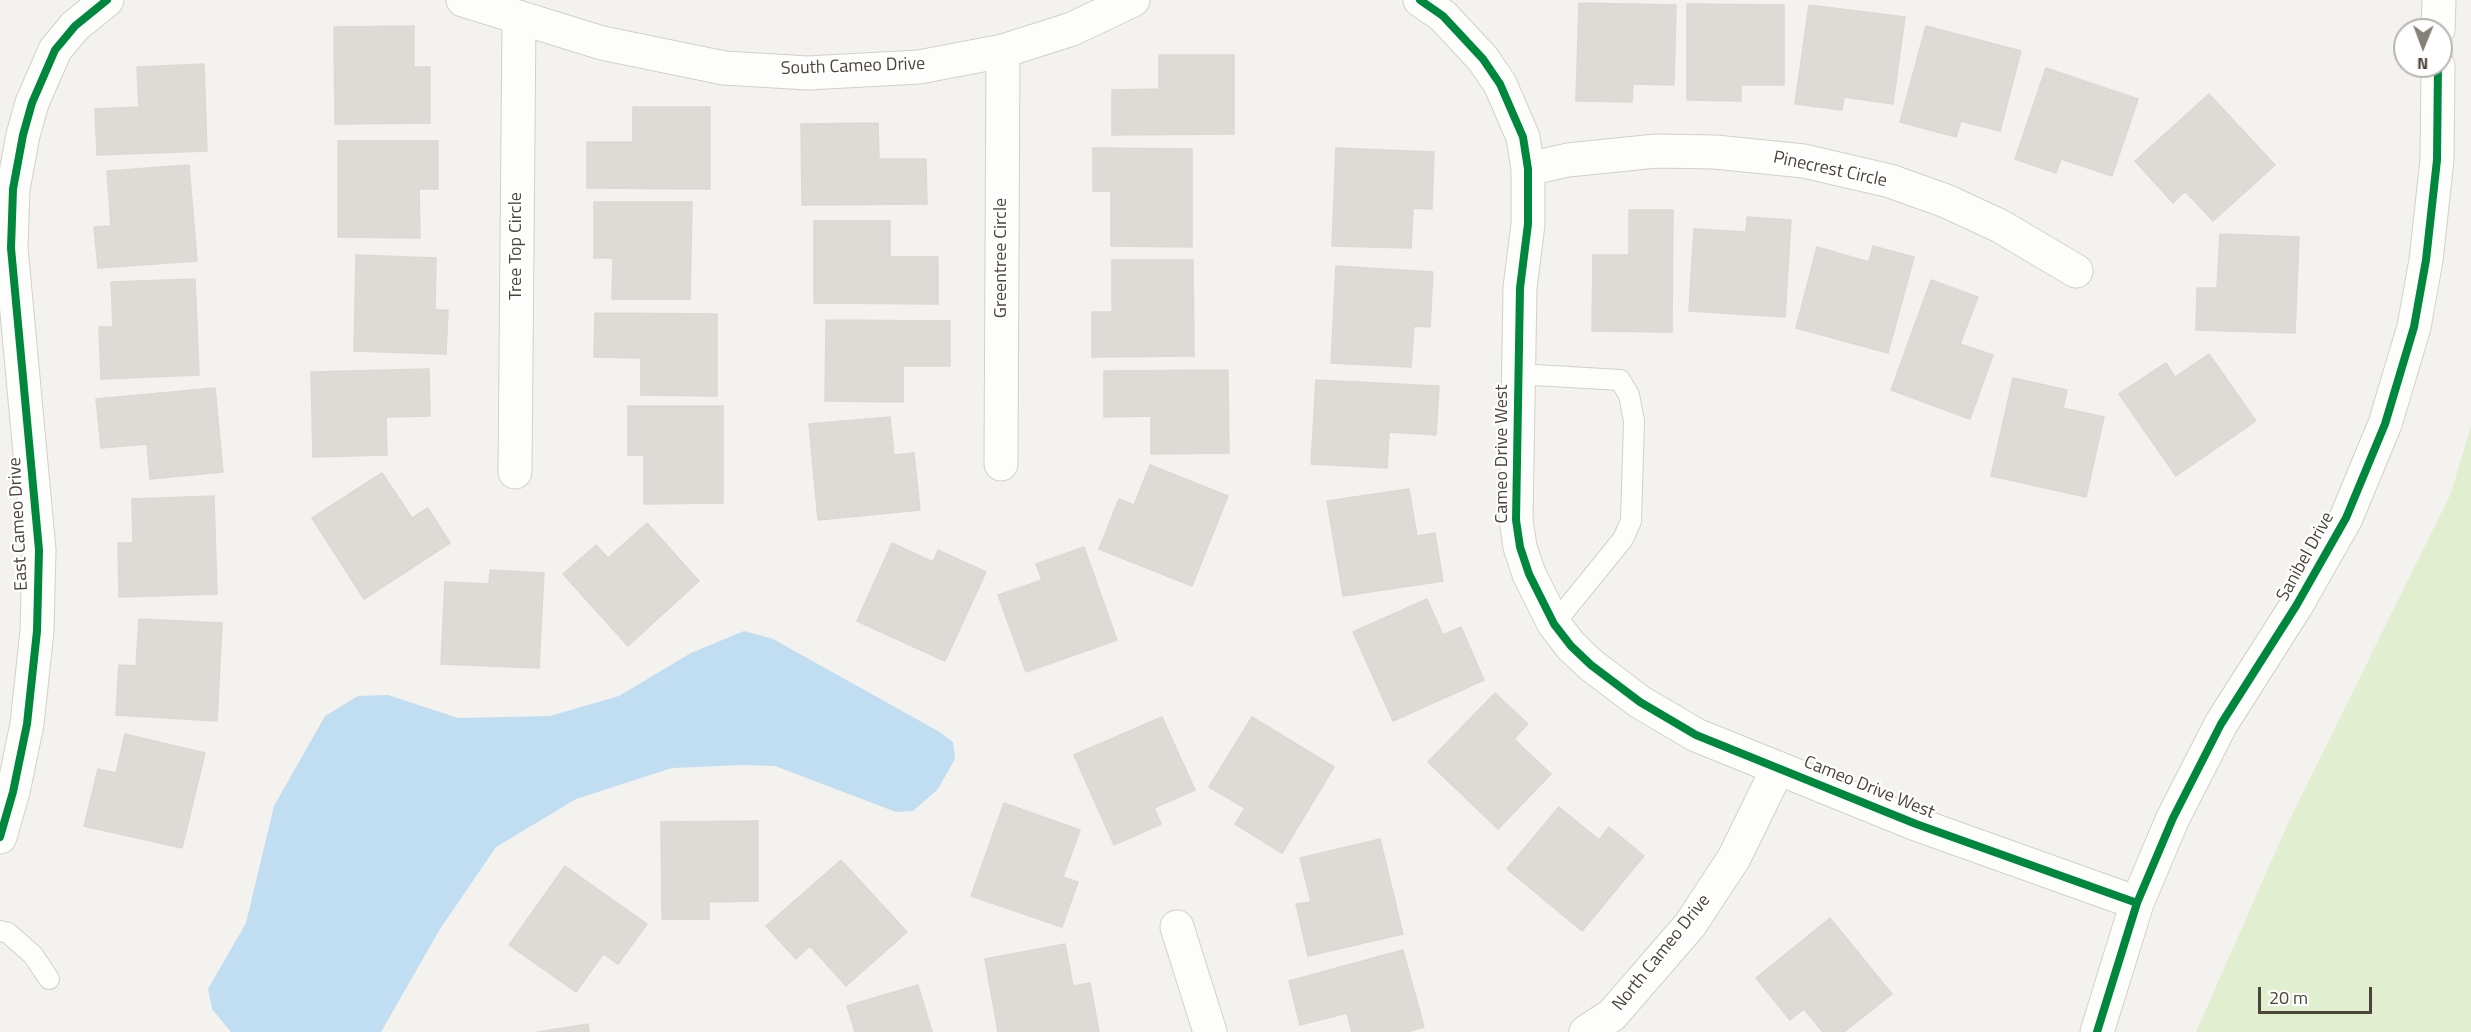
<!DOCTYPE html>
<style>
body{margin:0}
#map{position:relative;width:2471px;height:1032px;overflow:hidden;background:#f4f2ee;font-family:"Titillium Web",sans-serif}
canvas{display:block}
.north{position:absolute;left:2393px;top:18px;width:60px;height:60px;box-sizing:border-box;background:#fff;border:2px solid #b7b4b0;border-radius:50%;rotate:181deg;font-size:16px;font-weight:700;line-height:24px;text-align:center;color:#4b4439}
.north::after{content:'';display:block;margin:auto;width:21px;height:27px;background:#868178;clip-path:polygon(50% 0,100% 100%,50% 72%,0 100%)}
.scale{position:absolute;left:2258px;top:987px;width:114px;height:27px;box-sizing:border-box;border:3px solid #4b4439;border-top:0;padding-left:8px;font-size:18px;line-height:21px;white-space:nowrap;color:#4b4439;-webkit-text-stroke:4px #fff;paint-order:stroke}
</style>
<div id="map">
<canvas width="2471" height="1032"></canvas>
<div class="north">N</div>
<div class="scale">20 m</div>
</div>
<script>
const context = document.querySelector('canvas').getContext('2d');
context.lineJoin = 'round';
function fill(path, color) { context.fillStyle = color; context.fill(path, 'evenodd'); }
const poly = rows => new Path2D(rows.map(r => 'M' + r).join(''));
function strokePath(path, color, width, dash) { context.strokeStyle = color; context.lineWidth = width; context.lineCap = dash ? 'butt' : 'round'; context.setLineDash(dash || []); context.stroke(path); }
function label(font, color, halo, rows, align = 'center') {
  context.font = font + ' "Titillium Web",sans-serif'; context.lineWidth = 4.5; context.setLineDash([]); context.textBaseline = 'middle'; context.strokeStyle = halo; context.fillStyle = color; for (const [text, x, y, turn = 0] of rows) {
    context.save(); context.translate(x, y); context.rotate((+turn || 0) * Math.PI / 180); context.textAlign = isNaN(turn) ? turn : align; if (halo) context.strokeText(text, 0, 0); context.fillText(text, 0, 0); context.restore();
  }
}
const green = poly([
 [2471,426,2471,1032,2196,1032,2289,821,2451,493]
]);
const water = poly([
 [744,631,773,639,938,731,953,742,955,759,938,789,913,811,896,812,775,766,743,765,672,768,576,799,496,847,440,929,381,1032,231,1032,212,1009,208,989,246,923,274,806,325,716,358,696,388,695,458,718,550,716,619,696,691,653]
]);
const building = poly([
 [1579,3,1676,5,1674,85,1633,84,1632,102,1576,101,1579,3],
 [1687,4,1784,5,1784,85,1741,85,1741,101,1687,100,1687,4],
 [1809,5,1905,17,1893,104,1844,97,1842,110,1795,104,1809,5],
 [414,26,414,67,430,67,430,123,335,124,334,27,414,26],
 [1926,26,2021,51,2000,131,1961,121,1956,137,1900,122,1926,26],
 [1159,55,1234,55,1234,134,1112,135,1112,90,1159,89,1159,55],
 [204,64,207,151,97,155,95,109,139,107,137,67,204,64],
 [2046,68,2138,99,2112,176,2061,159,2056,173,2015,159,2046,68],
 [2209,94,2275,165,2213,221,2185,191,2173,203,2135,161,2209,94],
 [633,107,710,107,710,189,587,188,587,142,633,142,633,107],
 [878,123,879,159,926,159,927,204,802,205,801,124,878,123],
 [338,141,438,141,438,189,419,189,420,238,338,237,338,141],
 [1093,148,1192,149,1192,247,1111,246,1111,191,1093,191,1093,148],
 [1336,148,1434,152,1432,209,1413,208,1411,248,1332,246,1336,148],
 [189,165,197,261,98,268,94,227,111,226,107,171,189,165],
 [594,202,692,202,690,299,612,299,613,258,594,258,594,202],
 [1629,210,1673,210,1672,332,1592,331,1593,255,1629,255,1629,210],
 [1747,217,1791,220,1785,317,1689,311,1694,229,1746,232,1747,217],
 [814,221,890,221,890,257,938,257,938,304,814,303,814,221],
 [2220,234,2299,237,2295,333,2196,330,2197,288,2217,288,2220,234],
 [1873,246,1914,257,1888,353,1796,328,1817,247,1869,262,1873,246],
 [356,255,436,258,435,310,448,310,446,354,354,351,356,255],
 [1112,260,1193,260,1194,356,1092,357,1092,312,1112,312,1112,260],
 [1336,266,1433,272,1430,327,1414,326,1411,367,1331,363,1336,266],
 [195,279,199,375,101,379,99,327,113,327,111,282,195,279],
 [1931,280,1978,297,1960,344,1993,355,1970,419,1891,390,1931,280],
 [595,313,717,314,717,396,641,395,641,358,594,357,595,313],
 [826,320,950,321,950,366,903,366,903,402,825,401,826,320],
 [2209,354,2256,421,2176,476,2119,394,2166,363,2175,377,2209,354],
 [429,369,430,416,386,417,387,455,313,457,311,372,429,369],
 [1228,370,1229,453,1151,454,1151,416,1104,417,1104,371,1228,370],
 [2013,378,2067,390,2063,408,2104,417,2086,497,1991,476,2013,378],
 [1316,380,1439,386,1436,435,1389,432,1387,468,1311,464,1316,380],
 [215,388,223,472,150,479,147,444,101,448,96,399,215,388],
 [628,406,723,406,723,503,644,504,644,455,628,455,628,406],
 [890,417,894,455,914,453,920,510,818,520,809,424,890,417],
 [1150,465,1228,496,1192,586,1099,549,1119,499,1134,505,1150,465],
 [382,473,412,518,428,508,450,543,364,599,312,518,382,473],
 [1409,489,1417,536,1435,533,1443,581,1343,596,1327,501,1409,489],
 [214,496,217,594,119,597,118,543,133,543,132,499,214,496],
 [647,523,699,581,628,646,563,574,596,545,608,558,647,523],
 [892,543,933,562,938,550,986,572,945,661,857,621,892,543],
 [1084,547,1117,640,1026,672,998,595,1042,580,1036,564,1084,547],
 [490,570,544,573,539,668,441,664,445,582,489,584,490,570],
 [1427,599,1443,635,1461,627,1484,680,1393,721,1353,632,1427,599],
 [139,619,222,623,217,721,116,715,119,665,136,666,139,619],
 [1495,693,1528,724,1514,739,1551,774,1498,829,1428,762,1495,693],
 [1162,717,1195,790,1154,808,1161,824,1114,845,1074,755,1162,717],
 [1252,717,1334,767,1282,853,1235,824,1245,808,1209,787,1252,717],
 [125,734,205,753,182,848,84,826,98,769,116,773,125,734],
 [1004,803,1080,830,1063,877,1078,882,1062,927,971,896,1004,803],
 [1559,807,1599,840,1609,827,1644,856,1582,931,1507,869,1559,807],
 [758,821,758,901,709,902,709,919,662,919,661,822,758,821],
 [1380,839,1403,934,1308,956,1296,904,1311,902,1300,858,1380,839],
 [841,860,907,932,846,986,810,946,796,959,766,926,841,860],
 [565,866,647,924,618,964,603,954,576,992,509,945,565,866],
 [1830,918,1892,994,1844,1032,1823,1032,1804,1009,1790,1020,1756,978,1830,918],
 [1065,944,1073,986,1090,983,1099,1032,998,1032,985,959,1065,944],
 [1403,950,1424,1027,1407,1032,1352,1032,1347,1013,1300,1025,1289,981,1403,950],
 [918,985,932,1032,855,1032,847,1006,918,985],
 [588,1024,589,1032,538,1032,588,1024]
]);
const lane = poly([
 [1518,374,1620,380,1629,395,1634,421,1631,521,1623,539,1554,624],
 [0,931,8,933,33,955,49,979]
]);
const street = poly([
 [463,0,602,43,724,68,808,73,919,67,1003,51,1072,29,1133,0],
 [1420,0,1443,16,1483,59,1500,84,1523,137,1528,169,1528,224,1520,288,1516,520,1520,547,1529,574,1554,624,1571,646,1591,665,1640,702,1696,735,1916,824,2137,903],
 [2438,30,2439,0],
 [1528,169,1568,160,1656,151,1715,152,1804,161,1890,181,1946,201,2000,226,2076,271],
 [1001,464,1003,51],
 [515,472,519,19],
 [0,837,13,792,27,724,37,631,39,550,11,248,13,189,23,135,32,103,55,50,75,26,107,0],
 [1177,927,1210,1032],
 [1586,1032,1612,1015,1690,925,1734,858,1778,768],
 [2097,1032,2137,903,2173,818,2221,724,2296,606,2346,518,2385,424,2414,327,2426,260,2437,160,2438,66]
]);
const cycleway = poly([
 [1420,0,1443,16,1483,59,1500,84,1523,137,1528,169,1528,224,1520,288,1516,520,1520,547,1529,574,1554,624,1571,646,1591,665,1640,702,1696,735,1916,824,2137,903],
 [0,837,13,792,27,724,37,631,39,550,11,248,13,189,23,135,32,103,55,50,75,26,107,0],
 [2097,1032,2137,903,2173,818,2221,724,2296,606,2346,518,2385,424,2414,327,2426,260,2437,160,2438,66]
]);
const streetNames = [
 ["South Cameo Drive",853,67,-2],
 ["Pinecrest Circle",1830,170,12],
 ["Tree Top Circle",517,246,-90],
 ["Greentree Circle",1002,258,-90],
 ["Cameo Drive West",1503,454,-90],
 ["East Cameo Drive",19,524,-93],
 ["Sanibel Drive",2306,557,-61],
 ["Cameo Drive West",1869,788,22],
 ["North Cameo Drive",1662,953,-51]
];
fill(green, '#e1eecf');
fill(water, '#c0ddf1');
fill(building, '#dedbd6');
strokePath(building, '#dcd9d4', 1.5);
strokePath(lane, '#d2d0cb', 22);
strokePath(street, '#d2d0cb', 35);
strokePath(lane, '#fdfdfc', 20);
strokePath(street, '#fdfdfc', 33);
strokePath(cycleway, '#00873e', 8);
label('18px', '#4b4439', '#fff', streetNames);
</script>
